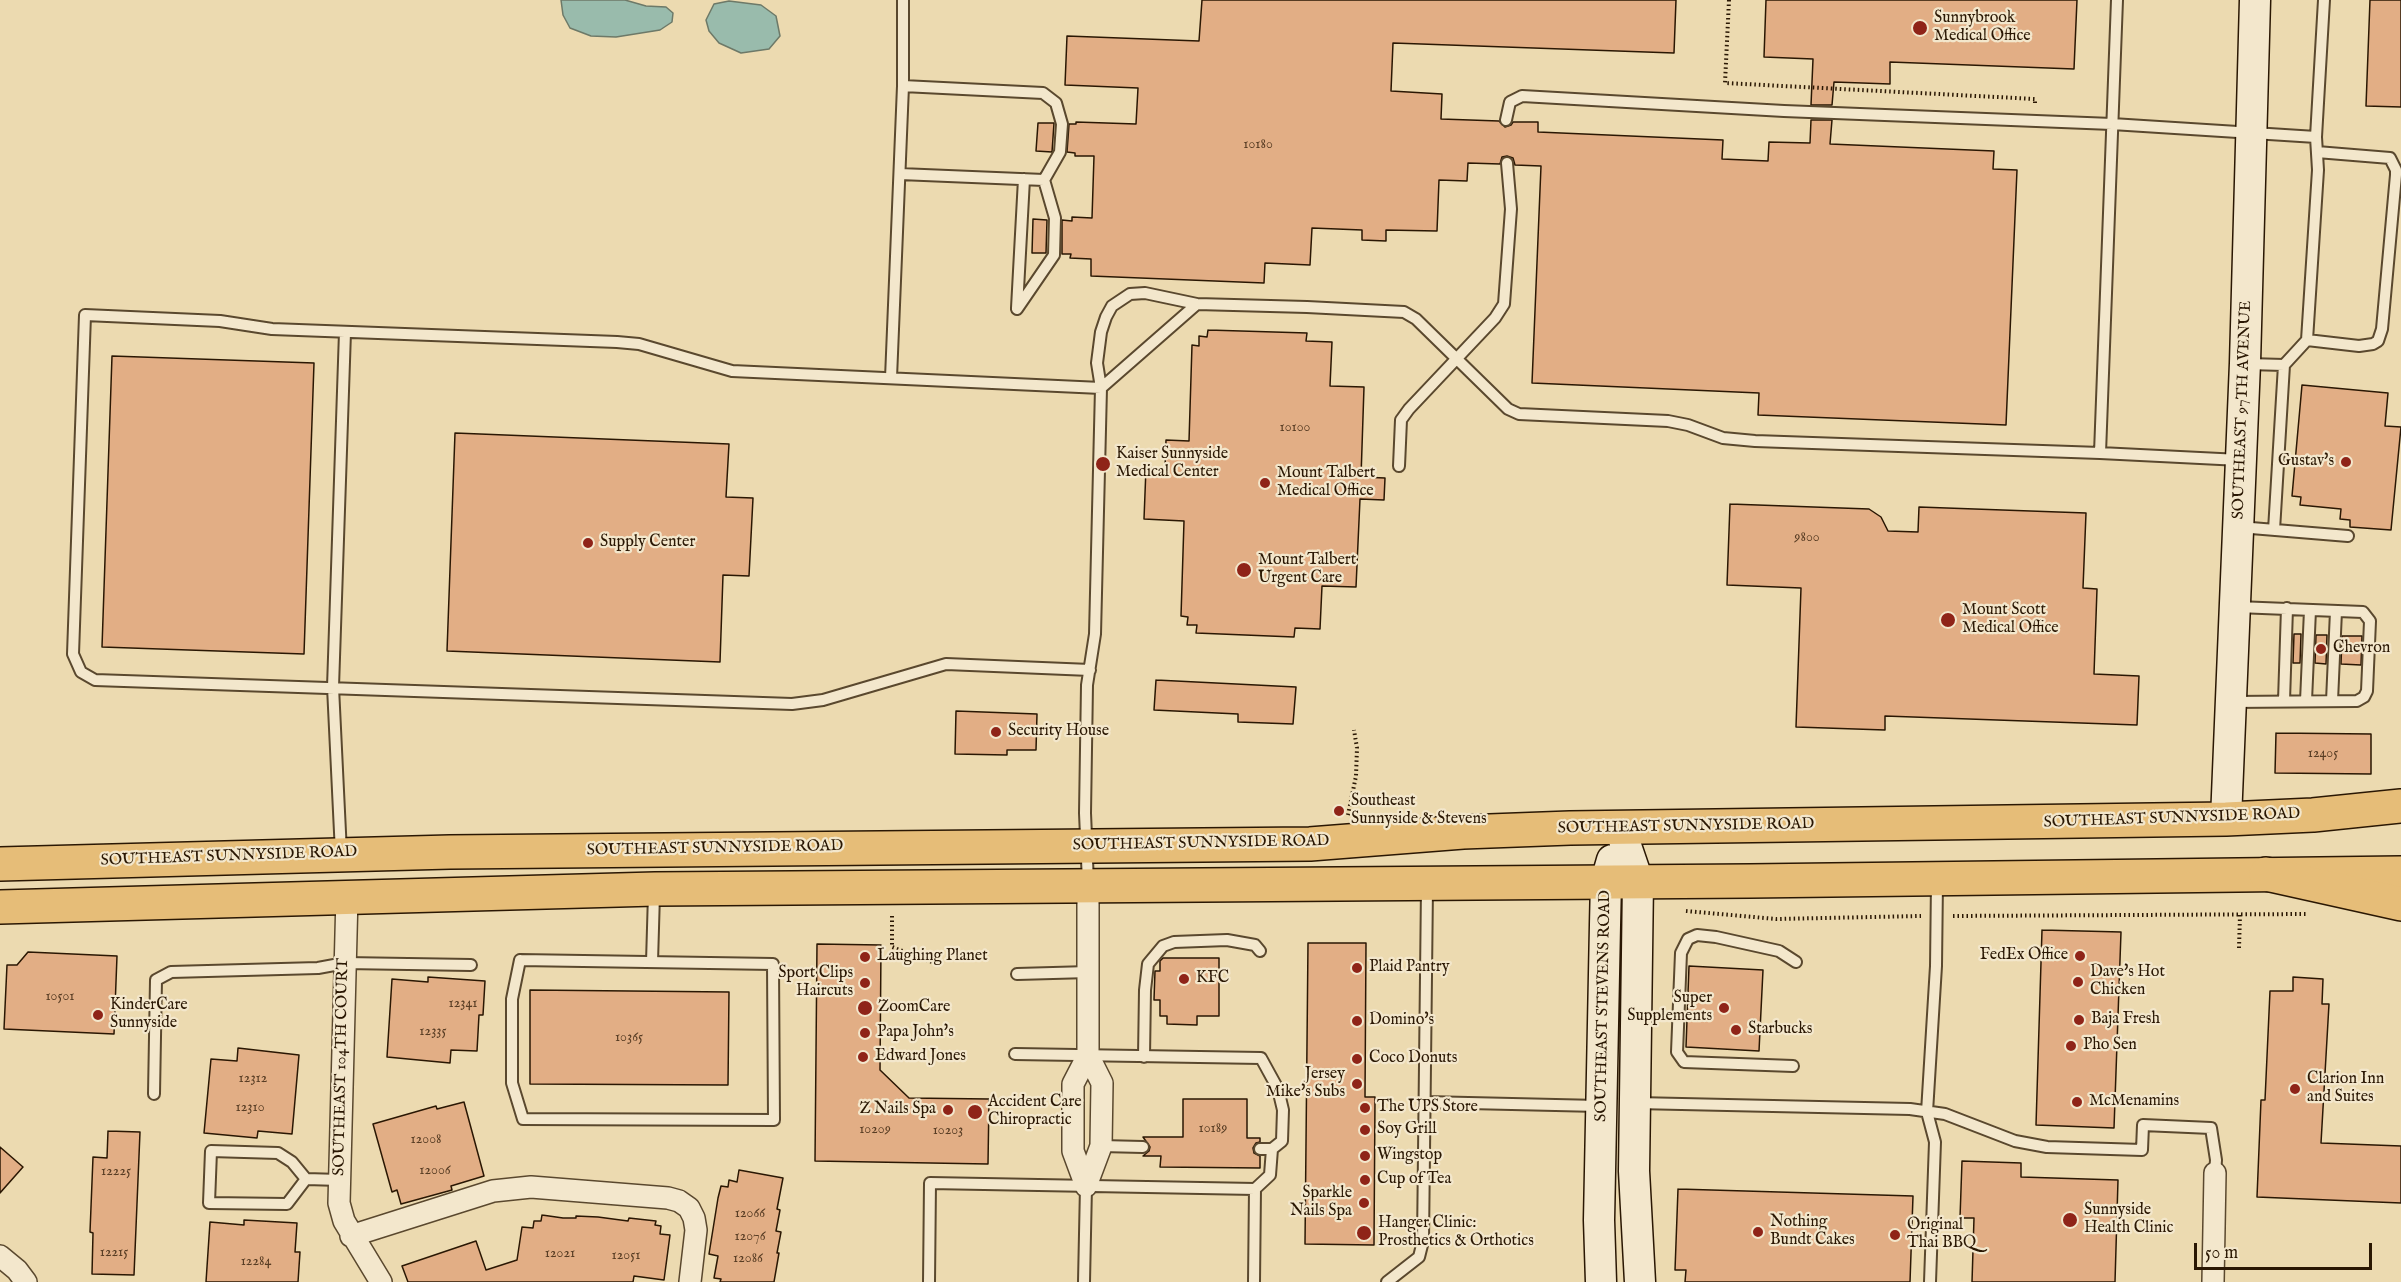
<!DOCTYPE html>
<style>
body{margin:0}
#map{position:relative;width:2401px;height:1282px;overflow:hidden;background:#ecdab0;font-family:"IM FELL English",serif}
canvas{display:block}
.scale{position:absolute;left:2194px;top:1243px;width:178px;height:27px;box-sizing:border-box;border:3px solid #2a1703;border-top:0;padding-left:8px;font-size:18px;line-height:21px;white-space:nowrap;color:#2a1703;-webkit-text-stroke:4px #f3e7cc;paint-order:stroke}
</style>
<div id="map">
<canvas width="2401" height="1282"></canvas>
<div class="scale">50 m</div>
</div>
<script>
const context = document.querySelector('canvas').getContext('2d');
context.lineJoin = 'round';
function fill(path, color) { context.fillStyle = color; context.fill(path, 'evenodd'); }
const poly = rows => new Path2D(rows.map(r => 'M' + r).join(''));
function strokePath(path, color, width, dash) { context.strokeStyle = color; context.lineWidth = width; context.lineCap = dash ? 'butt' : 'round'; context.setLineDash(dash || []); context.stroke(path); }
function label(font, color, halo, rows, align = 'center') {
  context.font = font + ' "IM FELL English",serif'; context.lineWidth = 4.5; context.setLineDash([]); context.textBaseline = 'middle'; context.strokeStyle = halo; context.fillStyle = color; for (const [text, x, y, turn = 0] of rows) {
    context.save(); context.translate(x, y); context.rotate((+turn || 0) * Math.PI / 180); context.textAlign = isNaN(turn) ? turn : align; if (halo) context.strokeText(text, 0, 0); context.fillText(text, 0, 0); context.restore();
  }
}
const water = poly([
 [561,0,625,0,646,6,666,7,673,13,672,22,660,30,616,37,591,36,570,28,563,15,561,0],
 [729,1,761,5,776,16,780,36,769,49,741,53,719,43,709,31,706,20,714,4,729,1]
]);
const building = poly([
 [1202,0,1676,0,1674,53,1393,43,1391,91,1442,94,1441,119,1499,121,1505,127,1511,125,1513,122,1538,122,1538,132,1723,140,1722,159,1768,161,1769,142,1810,143,1811,120,1832,120,1830,144,1994,151,1993,169,2017,170,2006,425,1758,415,1759,393,1532,383,1541,166,1515,165,1513,158,1507,156,1502,157,1500,164,1468,163,1467,181,1439,180,1437,231,1386,230,1386,241,1362,240,1362,230,1312,228,1310,265,1265,263,1264,283,1091,276,1091,259,1070,258,1071,254,1062,254,1062,220,1072,221,1072,217,1092,218,1094,156,1075,156,1075,153,1067,152,1069,124,1076,124,1076,122,1136,124,1138,88,1065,85,1067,36,1199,41,1202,0],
 [1766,0,2077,0,2074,69,1890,62,1890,84,1834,82,1832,105,1811,105,1813,59,1764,57,1766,0],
 [2370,0,2401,0,2401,107,2366,106,2370,0],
 [1038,123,1054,123,1052,152,1036,151,1038,123],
 [1033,219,1047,220,1046,253,1032,253,1033,219],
 [1208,330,1307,333,1306,341,1332,342,1330,386,1364,387,1361,477,1385,478,1384,500,1360,499,1356,587,1322,586,1320,629,1295,628,1294,637,1196,633,1197,625,1187,625,1188,617,1181,616,1184,521,1144,519,1146,468,1165,468,1166,440,1189,441,1192,345,1199,346,1199,336,1207,337,1208,330],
 [112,356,314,363,304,654,102,647,112,356],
 [2302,385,2388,393,2385,426,2401,427,2391,530,2350,527,2350,520,2340,519,2341,509,2300,505,2301,497,2292,496,2302,385],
 [455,433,729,444,726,497,753,498,749,576,723,575,720,662,447,651,455,433],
 [1730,504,1869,509,1881,517,1888,531,1918,532,1919,507,2086,513,2083,588,2097,589,2094,674,2139,676,2137,725,1885,716,1885,730,1796,727,1801,588,1727,585,1730,504],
 [2294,634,2301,634,2300,663,2293,663,2294,634],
 [2316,635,2327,635,2326,664,2315,663,2316,635],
 [2342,636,2362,636,2361,665,2341,664,2342,636],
 [1156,680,1296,687,1293,724,1238,722,1238,714,1154,710,1156,680],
 [956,711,1037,714,1036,750,1007,750,1007,755,955,754,956,711],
 [2276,733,2371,734,2371,774,2275,773,2276,733],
 [2042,930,2121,932,2114,1128,2036,1125,2042,930],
 [1308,943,1366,943,1365,1097,1375,1097,1374,1245,1305,1244,1308,943],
 [817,944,881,945,880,1070,909,1098,989,1099,988,1164,815,1161,817,944],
 [28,952,117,956,114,1034,4,1029,7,965,17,965,28,952],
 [1163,958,1219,958,1219,1016,1197,1016,1197,1025,1167,1024,1167,1016,1160,1016,1160,1000,1154,1000,1155,971,1160,971,1160,961,1163,958],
 [1689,966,1763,970,1759,1051,1686,1047,1689,966],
 [428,977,485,981,483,1015,479,1015,477,1051,451,1050,450,1063,387,1057,392,979,428,982,428,977],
 [2293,977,2323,979,2322,1004,2329,1004,2321,1143,2401,1146,2401,1203,2257,1197,2261,1100,2265,1100,2270,991,2293,991,2293,977],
 [530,990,729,992,728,1085,530,1084,530,990],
 [238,1048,299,1055,292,1134,258,1131,257,1138,204,1133,211,1059,237,1061,238,1048],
 [1183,1099,1247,1099,1247,1138,1260,1138,1260,1142,1256,1143,1253,1148,1254,1153,1260,1156,1260,1168,1160,1167,1161,1156,1143,1156,1149,1151,1150,1147,1143,1137,1183,1137,1183,1099],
 [464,1102,484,1176,451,1186,452,1190,401,1204,397,1190,392,1192,373,1124,436,1106,437,1109,464,1102],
 [108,1131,140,1132,134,1275,92,1274,93,1233,90,1232,93,1157,107,1158,108,1131],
 [0,1147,23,1167,0,1193,0,1147],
 [1962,1161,2021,1163,2021,1177,2118,1180,2115,1282,1972,1282,1974,1218,1960,1218,1962,1161],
 [739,1170,783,1178,777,1209,780,1210,776,1231,781,1232,777,1253,779,1253,774,1282,720,1282,721,1279,714,1278,718,1256,709,1254,718,1198,721,1186,728,1187,729,1180,737,1182,739,1170],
 [1678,1189,1913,1196,1910,1282,1685,1282,1686,1270,1675,1270,1678,1189],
 [542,1215,563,1218,576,1218,576,1216,598,1217,628,1221,629,1218,656,1221,655,1225,661,1226,660,1234,670,1235,664,1280,634,1276,633,1282,408,1282,402,1266,476,1241,486,1270,517,1260,522,1227,533,1228,534,1221,541,1221,542,1215],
 [244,1220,297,1223,295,1252,300,1252,298,1282,206,1282,210,1222,244,1225,244,1220]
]);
const path = poly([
 [1729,0,1725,83,2035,99,2035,105],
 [1348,815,1356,776,1357,748,1354,730],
 [1686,911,1776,919,1921,916],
 [892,916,892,947,932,962],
 [1953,916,2308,914],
 [2239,948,2240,915]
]);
const lane = poly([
 [903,86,1043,93,1056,103,1062,124,1060,152,1044,180,1055,218,1054,255,1017,309],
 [1506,120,1510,102,1522,96,1784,111,2112,124,2316,137],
 [900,174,1044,180],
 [1017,308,1024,179],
 [2307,340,2359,346,2373,344,2378,341,2382,329,2396,175,2396,170,2390,158,2317,152],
 [2248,364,2284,365,2307,340,2318,170,2316,137,2324,0],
 [891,378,903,86,903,0],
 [2100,453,2117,0],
 [1399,466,1401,420,1409,409,1495,318,1504,304,1511,209,1507,163],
 [2239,527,2348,536],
 [2274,530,2284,365],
 [1090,670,946,664,823,700,792,704,95,680,81,672,73,654,85,315,220,321,272,329,617,342,639,344,732,371,1101,388,1197,304],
 [2284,701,2287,608],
 [2306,701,2310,610],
 [2332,701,2336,611],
 [2231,702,2357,701,2364,697,2367,691,2370,621,2363,612,2237,607],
 [341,853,333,687,345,332],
 [1088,883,1085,813,1087,685,1095,634,1101,388,1097,363,1101,332,1106,317,1112,306,1130,294,1145,293,1197,304,1307,307,1404,312,1416,319,1508,409,1519,414,1668,421,1688,425,1723,438,1755,441,2100,453,2240,460],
 [520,960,773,964,774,1120,523,1119,512,1083,512,999,520,960],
 [652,962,654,894],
 [1017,974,1089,972],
 [1015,1054,1261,1058,1278,1089,1283,1110,1282,1141,1272,1149,1260,1149],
 [1144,1057,1145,990,1148,964,1163,946,1174,942,1227,940,1255,945,1260,951],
 [1793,1066,1684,1062,1677,1052,1681,953,1688,939,1697,935,1716,937,1779,951,1796,962],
 [154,1094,156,980,171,972,318,968,345,963,471,965],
 [1425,1102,1599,1106],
 [1636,1103,1910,1109,1945,1114,2015,1141,2047,1147,2142,1150,2143,1125,2211,1128,2216,1160,2215,1173],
 [1101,1146,1143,1147],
 [306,1179,287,1204,209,1203,211,1151,278,1153,292,1162,306,1179,340,1180],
 [929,1282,930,1183,1255,1189],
 [1084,1282,1086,1186],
 [1254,1282,1255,1189,1270,1175,1272,1149],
 [1387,1282,1419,1257,1423,1241,1427,887],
 [1930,1282,1935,1142,1927,1112,1936,966,1937,882]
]);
const street = poly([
 [347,896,339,1203,344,1221,381,1282],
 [1086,1186,1073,1151,1073,1084,1088,1055,1088,886],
 [1086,1186,1101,1146,1102,1083,1088,1055],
 [351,1236,493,1191,531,1187,668,1198,679,1201,689,1208,694,1218,696,1230,690,1282],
 [0,1256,17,1270,26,1282],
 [2213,1282,2215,1173]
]);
const secondary = poly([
 [2226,819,2245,363,2255,0],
 [1620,828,1638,881,1634,1171,1640,1282],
 [1601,1282,1599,1220,1605,925,1606,881,1612,860]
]);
const primary = poly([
 [0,864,450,852,1310,844,1463,832,1570,828,2226,819,2313,815,2401,806],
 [0,907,655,889,1750,881,2401,873]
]);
const highway = poly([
 [2266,874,2401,904]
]);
const markers = [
 [1920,28,8,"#8f2418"],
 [2346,462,6,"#8f2418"],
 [1103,464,8,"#8f2418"],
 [1265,483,6,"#8f2418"],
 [588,543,6,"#8f2418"],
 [1244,570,8,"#8f2418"],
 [1948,620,8,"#8f2418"],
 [2321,649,6,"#8f2418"],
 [996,732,6,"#8f2418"],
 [1339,811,6,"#8f2418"],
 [2080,956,6,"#8f2418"],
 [865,957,6,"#8f2418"],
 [1357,968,6,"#8f2418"],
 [1184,979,6,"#8f2418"],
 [2078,982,6,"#8f2418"],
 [865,983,6,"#8f2418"],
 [865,1008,8,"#8f2418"],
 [1724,1008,6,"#8f2418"],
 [98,1015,6,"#8f2418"],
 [2079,1020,6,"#8f2418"],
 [1357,1021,6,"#8f2418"],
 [1736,1030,6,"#8f2418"],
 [865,1033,6,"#8f2418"],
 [2071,1046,6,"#8f2418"],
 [863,1057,6,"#8f2418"],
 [1357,1059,6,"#8f2418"],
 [1357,1084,6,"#8f2418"],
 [2295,1089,6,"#8f2418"],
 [2077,1102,6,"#8f2418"],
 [1365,1108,6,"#8f2418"],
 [948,1110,6,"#8f2418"],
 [975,1112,8,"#8f2418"],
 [1365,1130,6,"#8f2418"],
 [1365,1156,6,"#8f2418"],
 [1365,1180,6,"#8f2418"],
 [1364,1203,6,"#8f2418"],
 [2070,1220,8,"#8f2418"],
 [1758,1232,6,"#8f2418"],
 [1364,1233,8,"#8f2418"],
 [1895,1235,6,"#8f2418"]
];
const numberNames = [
 ["10180",1258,145],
 ["10100",1295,428],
 ["9800",1807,538],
 ["12405",2323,754],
 ["10501",60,997],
 ["12341",463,1004],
 ["12335",433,1032],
 ["10365",629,1038],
 ["12312",253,1079],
 ["12310",250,1108],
 ["10189",1213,1129],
 ["10209",875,1130],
 ["10203",948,1131],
 ["12008",426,1140],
 ["12006",435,1171],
 ["12225",116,1172],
 ["12066",750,1214],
 ["12076",750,1237],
 ["12215",114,1253],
 ["12021",560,1254],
 ["12051",626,1256],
 ["12086",748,1259],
 ["12284",256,1262]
];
const poiNames = [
 ["Sunnybrook",1934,19],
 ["Medical Office",1934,37],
 ["Kaiser Sunnyside",1116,455],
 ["Medical Center",1116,473],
 ["Gustav's",2334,462,"right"],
 ["Mount Talbert",1277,474],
 ["Medical Office",1277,492],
 ["Supply Center",600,543],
 ["Mount Talbert",1258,561],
 ["Urgent Care",1258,579],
 ["Mount Scott",1962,611],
 ["Medical Office",1962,629],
 ["Chevron",2333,649],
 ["Security House",1008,732],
 ["Southeast",1351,802],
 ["Sunnyside & Stevens",1351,820],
 ["FedEx Office",2068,956,"right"],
 ["Laughing Planet",877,957],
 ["Plaid Pantry",1369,968],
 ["Dave's Hot",2090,973],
 ["Chicken",2090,991],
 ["Sport Clips",853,974,"right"],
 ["Haircuts",853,992,"right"],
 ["KFC",1196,979],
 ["Super",1712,999,"right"],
 ["Supplements",1712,1017,"right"],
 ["KinderCare",110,1006],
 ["Sunnyside",110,1024],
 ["ZoomCare",878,1008],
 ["Baja Fresh",2091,1020],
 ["Domino's",1369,1021],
 ["Starbucks",1748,1030],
 ["Papa John's",877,1033],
 ["Pho Sen",2083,1046],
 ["Edward Jones",875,1057],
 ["Coco Donuts",1369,1059],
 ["Jersey",1345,1075,"right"],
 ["Mike's Subs",1345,1093,"right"],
 ["Clarion Inn",2307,1080],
 ["and Suites",2307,1098],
 ["McMenamins",2089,1102],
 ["Accident Care",988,1103],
 ["Chiropractic",988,1121],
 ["The UPS Store",1377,1108],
 ["Z Nails Spa",936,1110,"right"],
 ["Soy Grill",1377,1130],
 ["Wingstop",1377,1156],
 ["Cup of Tea",1377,1180],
 ["Sparkle",1352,1194,"right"],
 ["Nails Spa",1352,1212,"right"],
 ["Sunnyside",2084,1211],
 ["Health Clinic",2084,1229],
 ["Nothing",1770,1223],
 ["Bundt Cakes",1770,1241],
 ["Hanger Clinic:",1378,1224],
 ["Prosthetics & Orthotics",1378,1242],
 ["Original",1907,1226],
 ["Thai BBQ",1907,1244]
];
const streetNames = [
 ["SOUTHEAST 97TH AVENUE",2243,410,-88],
 ["SOUTHEAST SUNNYSIDE ROAD",2172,819,-2],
 ["SOUTHEAST SUNNYSIDE ROAD",1686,827,-1],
 ["SOUTHEAST SUNNYSIDE ROAD",1201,844,-1],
 ["SOUTHEAST SUNNYSIDE ROAD",715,849,-1],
 ["SOUTHEAST SUNNYSIDE ROAD",229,857,-2],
 ["SOUTHEAST STEVENS ROAD",1604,1006,-89],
 ["SOUTHEAST 104TH COURT",342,1067,-89]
];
fill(water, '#99bbac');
strokePath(water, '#6d7968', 1.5);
fill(building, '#e2ae85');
strokePath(building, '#2a1703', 1.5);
strokePath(lane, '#5a482e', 14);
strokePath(street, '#5a482e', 24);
strokePath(secondary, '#2a1703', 33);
strokePath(primary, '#2a1703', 36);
strokePath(highway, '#2a1703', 36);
strokePath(path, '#2a1703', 4, [1.5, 3]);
strokePath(lane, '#f3e7cc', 10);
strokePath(street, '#f3e7cc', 21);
strokePath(secondary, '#f3e7cc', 30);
strokePath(primary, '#e6bd78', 33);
strokePath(highway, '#e6bd78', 33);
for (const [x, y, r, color] of markers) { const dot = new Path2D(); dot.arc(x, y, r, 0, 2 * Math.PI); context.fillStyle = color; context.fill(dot); strokePath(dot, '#f3e7cc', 2); }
label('14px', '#583d24', null, numberNames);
label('16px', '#2a1703', '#f3e7cc', poiNames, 'left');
label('16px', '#2a1703', '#f3e7cc', streetNames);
</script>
